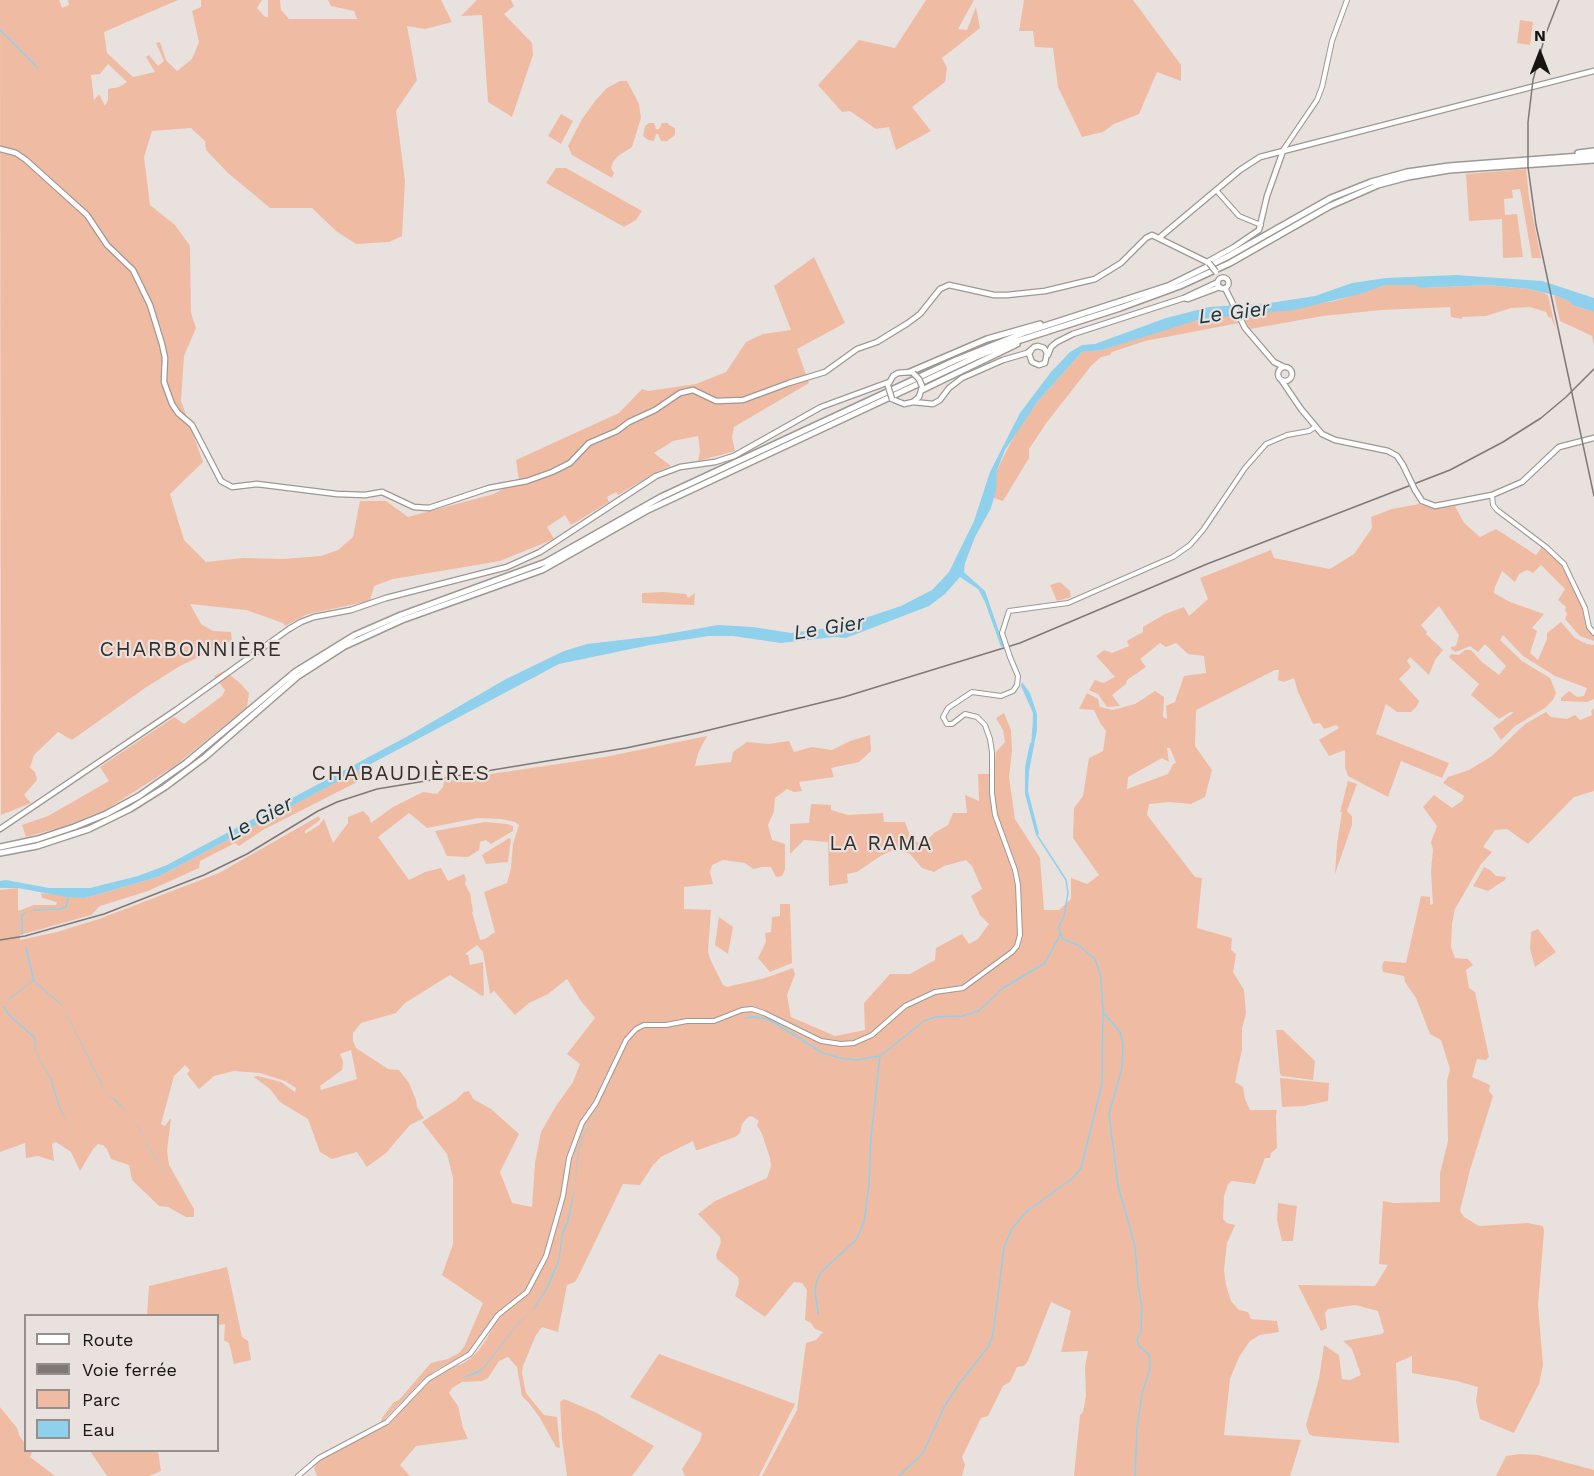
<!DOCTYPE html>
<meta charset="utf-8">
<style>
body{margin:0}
#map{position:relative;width:1594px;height:1476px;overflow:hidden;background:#e9e1de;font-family:"Work Sans",sans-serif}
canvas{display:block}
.legend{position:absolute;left:24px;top:1314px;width:195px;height:138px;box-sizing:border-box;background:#e9e1de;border:2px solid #958f8d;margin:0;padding:8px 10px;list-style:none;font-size:18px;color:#171514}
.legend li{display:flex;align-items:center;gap:12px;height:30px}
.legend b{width:30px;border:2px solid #958f8d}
.north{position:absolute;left:1510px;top:24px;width:60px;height:60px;-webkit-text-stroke:4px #e9e1de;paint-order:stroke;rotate:0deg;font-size:16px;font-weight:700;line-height:24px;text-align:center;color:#171514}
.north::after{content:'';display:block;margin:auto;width:21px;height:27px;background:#171514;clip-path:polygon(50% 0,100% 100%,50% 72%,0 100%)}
</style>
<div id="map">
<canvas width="1594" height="1476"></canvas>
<ul class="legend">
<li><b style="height:8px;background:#fff"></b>Route</li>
<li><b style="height:8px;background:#7e7977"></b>Voie ferrée</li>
<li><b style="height:16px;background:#efbca3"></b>Parc</li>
<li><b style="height:16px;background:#8fd1ec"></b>Eau</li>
</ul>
<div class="north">N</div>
</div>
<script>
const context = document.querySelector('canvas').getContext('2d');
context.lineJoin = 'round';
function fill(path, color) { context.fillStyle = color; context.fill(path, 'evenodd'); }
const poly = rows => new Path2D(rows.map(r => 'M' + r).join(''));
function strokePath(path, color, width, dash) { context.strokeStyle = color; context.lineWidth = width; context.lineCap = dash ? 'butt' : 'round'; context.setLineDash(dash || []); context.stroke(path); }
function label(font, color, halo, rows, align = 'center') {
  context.font = font + ' "Work Sans",sans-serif'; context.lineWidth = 4.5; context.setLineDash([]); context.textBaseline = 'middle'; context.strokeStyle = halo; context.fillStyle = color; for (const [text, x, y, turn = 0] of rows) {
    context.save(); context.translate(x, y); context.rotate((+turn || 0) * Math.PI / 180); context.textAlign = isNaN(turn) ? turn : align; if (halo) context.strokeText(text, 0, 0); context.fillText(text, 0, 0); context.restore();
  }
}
const green = poly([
 [0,0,59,0,62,8,69,5,68,0,178,0,104,32,107,53,133,77,155,72,146,57,149,55,158,66,164,61,156,43,160,42,166,60,177,71,192,59,199,42,192,11,201,7,201,0,262,0,257,8,265,17,268,17,268,0,280,0,281,10,289,19,357,19,354,11,331,6,328,0,441,0,452,22,425,29,407,26,417,80,396,111,405,181,402,236,389,242,356,244,336,231,312,208,270,208,228,173,206,150,205,141,191,128,152,131,144,157,150,205,175,225,190,246,191,313,196,328,184,356,181,401,203,462,170,494,184,540,206,562,243,558,283,559,321,556,338,550,353,537,360,501,386,501,408,517,494,494,519,480,516,460,619,413,642,389,648,391,696,384,726,372,746,342,763,334,791,330,774,286,814,257,845,323,797,349,809,383,734,427,732,437,735,451,698,461,700,451,698,436,673,441,654,453,671,466,656,472,618,495,616,492,607,497,609,502,571,525,565,515,547,527,554,539,500,561,393,579,374,586,370,601,308,614,285,626,283,623,246,610,190,604,201,624,213,631,231,632,232,641,180,666,145,688,72,740,58,732,34,755,30,768,35,772,37,780,24,795,31,803,1,815],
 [108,64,127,82,119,87,108,89,108,100,105,106,99,94,94,100,91,75,100,74],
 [477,0,511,0,514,6,504,14,532,43,533,55,512,117,488,102,482,15,461,16],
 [926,0,974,0,958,29,967,30,976,7,980,28,942,58,947,68,945,82,912,107,931,131,896,150,889,127,876,129,850,111,842,112,818,85,859,40,895,48],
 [1024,0,1133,0,1181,65,1181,81,1157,72,1139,114,1114,124,1103,132,1082,137,1058,87,1053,48,1035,47,1033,31,1019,31],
 [1520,20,1533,22,1530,45,1517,43],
 [620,81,627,81,639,104,641,118,632,147,618,156,613,162,611,168,614,173,612,178,572,155,568,146,582,119,595,101,607,88],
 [561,114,573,121,561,144,548,136],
 [649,123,654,123,656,129,659,129,662,123,668,123,669,125,675,128,675,135,667,141,661,141,658,134,656,134,654,141,648,140,643,136,645,126],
 [556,168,566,168,642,211,636,220,624,227,546,183],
 [1526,169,1529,197,1541,258,1532,258,1520,189,1512,190,1513,198,1504,199,1505,215,1517,214,1523,257,1503,258,1502,219,1469,221,1466,174],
 [1385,285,1416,285,1421,288,1487,285,1529,289,1544,293,1548,295,1556,330,1551,317,1549,318,1546,312,1530,307,1511,308,1486,316,1462,317,1462,319,1451,317,1450,307,1381,310,1323,316,1250,329,1243,316,1335,301],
 [1554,295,1569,301,1572,305,1594,312,1594,346,1592,336,1560,321],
 [1220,316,1235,316,1239,323,1145,341,1112,352,1110,355,1101,357,1091,366,1047,422,1029,449,1029,458,1003,501,994,498,997,470,1017,430,1038,401,1082,352,1102,350,1183,323],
 [1419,504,1433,509,1455,506,1464,523,1480,537,1496,529,1536,555,1542,547,1564,566,1581,603,1587,626,1594,636,1594,641,1580,636,1565,619,1567,614,1565,610,1566,607,1558,600,1565,589,1541,565,1533,573,1527,570,1519,574,1515,582,1502,571,1495,587,1494,593,1510,602,1544,614,1532,628,1537,631,1530,653,1538,660,1547,639,1547,633,1561,622,1575,638,1587,644,1594,645,1594,699,1587,702,1561,701,1561,698,1569,691,1577,697,1584,696,1587,688,1555,676,1523,656,1503,635,1500,640,1522,661,1550,678,1556,693,1553,700,1545,708,1515,726,1501,740,1493,728,1514,712,1510,712,1499,719,1471,695,1479,684,1449,657,1451,654,1459,655,1465,650,1471,650,1482,662,1499,675,1506,666,1485,644,1478,652,1470,646,1456,652,1451,649,1451,647,1456,646,1459,635,1439,606,1421,625,1427,632,1426,634,1443,650,1435,660,1429,675,1410,657,1407,661,1411,667,1399,679,1419,701,1417,706,1411,712,1397,712,1386,704,1376,734,1449,763,1442,778,1401,761,1388,797,1348,776,1345,767,1345,750,1329,756,1319,740,1339,728,1336,725,1324,729,1320,723,1313,724,1298,692,1294,678,1284,682,1278,680,1279,670,1275,670,1196,710,1195,746,1212,770,1205,797,1191,804,1169,802,1149,804,1147,815,1195,877,1202,878,1197,928,1232,938,1231,950,1236,954,1233,972,1244,990,1246,1013,1242,1029,1242,1049,1235,1082,1243,1087,1245,1099,1250,1110,1277,1110,1276,1116,1277,1148,1271,1153,1270,1158,1265,1158,1255,1184,1232,1181,1228,1184,1224,1196,1223,1219,1227,1223,1235,1225,1227,1243,1224,1270,1226,1285,1231,1301,1239,1310,1248,1312,1251,1319,1277,1321,1279,1332,1260,1335,1250,1341,1239,1357,1230,1379,1224,1435,1301,1440,1290,1476,1074,1476,1080,1415,1083,1412,1086,1396,1085,1367,1088,1351,1061,1352,1071,1311,1051,1302,1028,1361,1024,1366,1017,1367,1010,1382,1003,1386,988,1416,981,1418,962,1457,965,1465,962,1476,762,1476,797,1410,806,1343,816,1340,823,1332,815,1329,811,1323,805,1320,807,1290,802,1283,794,1282,765,1317,735,1296,739,1283,738,1277,717,1259,716,1255,721,1242,720,1237,698,1214,715,1201,767,1178,771,1166,770,1158,762,1134,757,1125,759,1121,752,1116,748,1117,742,1124,740,1133,735,1137,698,1150,696,1150,693,1141,661,1157,653,1165,640,1185,623,1184,578,1277,575,1282,567,1285,558,1332,542,1327,536,1335,523,1366,522,1373,526,1393,544,1415,557,1417,560,1448,556,1447,540,1418,529,1403,522,1396,517,1367,508,1357,499,1361,488,1378,482,1381,462,1382,452,1388,449,1393,458,1406,463,1428,468,1439,416,1446,400,1465,410,1476,317,1476,314,1468,317,1462,389,1424,413,1395,427,1383,444,1370,462,1364,471,1358,479,1350,487,1338,495,1323,500,1318,496,1315,475,1345,467,1354,436,1370,424,1379,381,1423,382,1418,394,1402,399,1400,431,1363,448,1359,459,1353,464,1347,483,1303,442,1275,453,1244,453,1178,447,1154,422,1122,456,1100,464,1092,469,1091,473,1099,491,1109,519,1134,500,1172,512,1203,532,1207,535,1163,541,1132,556,1106,573,1082,580,1064,567,1054,595,1018,581,1001,567,979,548,994,529,1003,515,1015,494,991,490,994,483,952,477,945,465,954,468,955,470,965,483,962,484,995,482,996,450,975,405,1003,396,1013,361,1023,353,1033,353,1041,356,1048,388,1069,399,1070,409,1083,416,1100,417,1107,424,1118,410,1125,386,1153,367,1167,357,1152,332,1159,320,1152,308,1119,280,1102,270,1089,254,1077,258,1076,281,1082,295,1092,296,1088,285,1081,260,1073,234,1071,214,1076,199,1089,187,1074,190,1070,185,1065,174,1076,161,1124,165,1126,170,1119,171,1119,167,1151,169,1165,194,1209,194,1217,186,1217,168,1207,159,1206,132,1180,129,1165,111,1159,107,1149,103,1145,98,1144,93,1149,80,1171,71,1152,56,1142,52,1144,54,1161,38,1156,26,1158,25,1143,0,1152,0,890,18,888,18,911,34,905,56,905,57,902,42,898,41,893,85,898,158,877,359,770,365,778,263,830,239,846,235,843,200,861,199,868,148,891,100,906,91,915,20,935,20,940,57,932,99,919,219,873,319,816,320,820,305,831,305,834,319,825,324,819,333,843,348,823,348,817,363,811,369,817,371,823,393,807,423,792,437,794,443,787,444,781,605,757,707,736,698,753,695,766,731,762,733,752,747,742,768,744,789,741,794,752,812,747,832,750,850,741,870,735,871,751,859,762,831,768,834,777,799,782,802,791,794,792,787,789,775,798,774,811,768,825,772,840,785,844,785,869,782,876,776,877,771,867,762,867,753,869,745,863,723,860,712,865,710,872,713,884,684,887,684,909,711,910,708,951,710,959,723,985,727,987,765,978,793,968,795,974,787,995,791,1017,835,1036,865,1030,864,1003,890,974,910,974,935,960,936,948,962,934,969,944,978,939,989,924,980,915,971,896,982,889,972,866,966,860,944,866,934,872,922,868,910,854,903,851,900,846,879,857,857,872,847,874,848,883,829,886,828,842,804,840,790,854,790,824,809,823,811,804,831,805,831,810,848,815,883,813,884,822,905,822,912,841,924,843,934,833,948,825,953,813,967,813,965,795,979,801,978,774,994,774,996,752,1005,742,1003,730,996,718,1004,713,1011,730,1012,751,1009,777,1015,819,1040,858,1044,910,1059,910,1071,899,1071,878,1087,884,1099,875,1073,838,1074,808,1083,796,1089,758,1103,751,1106,731,1100,723,1094,710,1079,709,1087,693,1098,699,1100,707,1113,710,1135,704,1155,691,1164,697,1163,717,1167,719,1166,706,1175,702,1184,676,1206,673,1204,656,1188,654,1176,643,1166,647,1160,643,1140,659,1146,667,1127,680,1126,684,1112,695,1120,706,1107,707,1098,694,1089,690,1095,680,1103,683,1115,677,1096,656,1104,650,1112,653,1129,646,1127,641,1143,632,1143,627,1165,614,1184,607,1189,616,1208,599,1200,578,1271,550,1274,558,1330,569,1354,554,1372,528,1371,517,1392,509],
 [1167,748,1170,748,1176,763,1173,764,1168,774,1127,789,1128,777,1162,758,1169,762],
 [409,813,427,828,478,818,501,819,515,822,519,825,513,844,511,868,507,883,484,892,495,932,485,939,480,940,472,912,473,912,470,893,465,884,466,879,464,874,448,881,441,868,425,872,409,880,378,837],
 [351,1050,357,1079,321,1090,320,1086,342,1070,343,1062,340,1054],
 [1060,582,1070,591,1071,597,1057,601,1050,585],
 [663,592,686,594,688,598,695,593,694,605,642,603,642,593],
 [224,671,239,682,249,693,247,707,176,765,107,809,62,827,26,837,22,825,48,816,109,781,100,767,174,717,184,724,222,696,225,690,214,676],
 [1594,708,1594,791,1574,797,1528,844,1507,829,1495,830,1483,847,1492,852,1481,864,1455,909,1452,924,1451,947,1455,958,1468,959,1473,965,1466,970,1469,988,1475,992,1489,1057,1486,1060,1477,1059,1472,1077,1490,1085,1489,1091,1493,1096,1470,1170,1460,1211,1464,1217,1479,1226,1528,1223,1543,1226,1544,1231,1538,1305,1543,1365,1539,1384,1514,1433,1480,1419,1476,1401,1478,1387,1457,1381,1412,1373,1412,1356,1396,1363,1399,1443,1313,1436,1309,1434,1306,1425,1319,1379,1324,1345,1339,1355,1342,1379,1350,1380,1361,1375,1352,1349,1343,1341,1382,1334,1384,1332,1378,1311,1355,1305,1328,1309,1325,1313,1327,1328,1321,1331,1298,1285,1375,1286,1388,1265,1379,1264,1383,1201,1393,1203,1440,1202,1440,1173,1448,1141,1447,1081,1450,1069,1441,1040,1430,1034,1416,998,1405,982,1404,976,1383,972,1382,966,1384,961,1406,963,1421,896,1430,897,1430,905,1433,904,1431,871,1433,850,1431,842,1437,826,1423,807,1434,795,1452,808,1462,801,1464,796,1443,783,1448,777,1469,770,1492,756,1525,724,1546,712,1551,717,1567,719,1575,715,1580,720,1592,715,1591,711],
 [1348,781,1357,784,1347,811,1352,816,1352,825,1335,874,1337,844,1342,812,1340,812],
 [485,822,507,824,513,826,513,831,491,844,486,840,480,842,479,850,468,857,447,856,435,831],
 [509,838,511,839,508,862,486,864,482,855],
 [1484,867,1490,870,1496,876,1506,877,1505,880,1488,891,1473,886],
 [780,904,790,904,792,963,770,972,758,958,766,942,765,933,771,932,772,917,780,916],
 [719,917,733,927,728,954,715,945],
 [1538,929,1556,952,1535,967,1530,949,1531,932],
 [1276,1030,1283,1030,1315,1061,1313,1080,1282,1076,1280,1074],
 [1280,1078,1329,1083,1328,1101,1304,1106,1282,1107],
 [1278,1203,1297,1206,1293,1241,1282,1241,1277,1220],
 [227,1267,242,1337,248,1341,251,1360,234,1364,229,1343,224,1340,225,1324,218,1325,218,1316,147,1315,149,1286],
 [659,1354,795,1404,759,1476,685,1476,682,1469,700,1441,702,1433,630,1397],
 [564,1399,595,1412,654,1446,632,1476,567,1476,562,1439,560,1402],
 [0,1407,17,1428,19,1435,25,1444,26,1450,32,1452,30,1457,55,1476,0,1476],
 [90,1451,158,1451,161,1471,149,1476,107,1476],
 [1520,1454,1538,1455,1594,1470,1594,1476,1496,1476,1506,1456]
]);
const water = poly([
 [1456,275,1542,281,1594,298,1594,312,1572,305,1569,301,1554,295,1529,289,1488,285,1421,288,1415,285,1385,285,1360,294,1294,310,1201,319,1102,350,1082,352,1038,401,1005,450,997,470,996,490,991,508,975,537,965,563,964,572,967,575,985,591,1004,646,1001,647,985,602,978,589,960,577,945,594,929,606,846,638,834,637,781,643,733,636,709,636,650,645,559,664,158,877,85,898,66,897,18,888,0,888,0,881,6,880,49,888,90,888,138,876,167,865,408,736,506,679,564,651,587,644,656,636,718,625,753,627,791,633,827,628,859,620,901,606,932,590,949,572,974,521,990,472,1020,413,1051,372,1070,352,1082,345,1095,344,1166,318,1209,307,1270,303,1315,296,1352,283,1386,278],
 [1022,682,1030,693,1037,714,1037,730,1029,772,1028,791,1039,834,1036,835,1025,794,1025,767,1030,743,1032,742,1033,713,1021,686],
 [33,980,58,1001,63,1007,100,1080,107,1096,115,1099,129,1114,140,1129,150,1149,169,1180,151,1152,140,1130,129,1114,114,1100,107,1096,62,1006,33,981,11,998,4,1006,10,1015,35,1037,36,1052,51,1078,60,1107,69,1129,58,1105,50,1078,35,1051,34,1038,9,1016,3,1007,11,997],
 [601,1109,583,1137,578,1157,575,1188,569,1220,563,1235,559,1262,552,1279,546,1291,535,1308,519,1323,485,1367,478,1373,460,1379,437,1395,460,1379,483,1368,519,1322,532,1311,545,1290,558,1261,562,1233,567,1221,575,1186,577,1159,582,1137]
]);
const stream = poly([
 [0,30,37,67],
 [1032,742,1033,729],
 [1037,835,1066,880,1068,893,1064,916,1059,926,1060,934],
 [34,910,60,909,66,907,68,898],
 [22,934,22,915,26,912],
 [1061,934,1063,939,1078,945,1095,959,1101,977,1103,1012,1120,1032,1123,1044,1122,1068,1109,1114,1118,1186,1135,1246,1138,1285,1142,1307,1141,1331,1137,1339,1138,1345,1149,1355,1150,1362,1149,1372,1142,1393,1137,1428,1135,1476],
 [26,948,34,981],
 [745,1018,755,1017,768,1019,823,1053,840,1058,856,1060,880,1056,924,1021,935,1017,962,1016,979,1011,1003,988,1045,963,1060,935],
 [818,1314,815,1290,817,1280,822,1271,856,1240,864,1222,869,1185,871,1136,880,1056],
 [899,1476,923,1453,944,1407,959,1384,989,1346,993,1334,1004,1248,1011,1230,1026,1212,1074,1177,1081,1168,1102,1084,1103,1013]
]);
const minor = poly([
 [1283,150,1317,100,1322,87,1332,41,1347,0],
 [1216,190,1239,216,1261,225],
 [1492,495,1493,505,1497,510,1546,547,1564,564,1585,608,1589,627,1594,633],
 [1002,633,1009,611,1068,603,1173,557,1190,545,1203,530,1245,468,1266,444,1287,435,1309,431,1315,427],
 [298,1476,319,1458,387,1422,428,1379,470,1354,498,1315,527,1292,546,1256,563,1196,569,1158,582,1123,596,1103,626,1040,636,1029,644,1025,666,1025,687,1021,714,1021,742,1010,752,1009,764,1013,821,1041,841,1044,854,1043,872,1035,905,1006,935,992,963,988,1012,952,1017,946,1020,935,1018,885,1015,870,995,815,992,793,992,752,990,739,985,725,977,717,965,714,952,724,947,724,943,717,948,708,972,692,1001,696,1013,691,1017,685,1018,676,1010,657]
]);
const major = poly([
 [0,149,16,153,26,160,87,215,107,245,133,270,150,305,162,344,165,358,164,382,172,404,178,413,192,425,221,481,232,487,257,484,337,494,365,495,382,492,414,507,429,508,489,488,527,481,552,472,570,463,589,443,617,431,629,422,655,410,680,393,693,390,716,401,743,400,789,383,825,372,857,349,877,342,908,323,920,314,940,289,949,285,994,295,1007,295,1045,291,1095,279,1121,263,1146,238,1152,235,1209,263],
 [1159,238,1240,170,1260,157,1594,71],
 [1207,262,1234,247,1259,230,1267,196,1283,151],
 '1217.5 283a5.5 5.5 0 1 1 11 0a5.5 5.5 0 1 1-11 0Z',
 [1225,288,1245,328,1274,362,1284,367],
 [1184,298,1218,282],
 [1048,355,1051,347,1057,342,1073,334,1184,298,1188,299,1220,287],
 '1278 374a7 7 0 1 1 14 0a7 7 0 1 1-14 0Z',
 [1282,381,1301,409,1322,434,1335,440,1388,451,1397,456,1403,465],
 [889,383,893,376,898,373,911,372],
 [892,399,904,404,913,402,933,404,940,400,949,388,962,378,1003,360,1027,353,1032,349,1034,347,1038,346,1044,348,1047,353,1045,363,1039,365,1032,362,1029,354,1032,349],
 [913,402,919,397,922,387],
 [1415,490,1422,501,1435,506,1492,495,1522,482,1559,447,1594,438],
 [0,829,176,710,289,629,301,622,314,617,351,610,386,598,507,567,540,552,656,476,680,467,715,462,734,456,821,407,889,382]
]);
const highway = poly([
 [1578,153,1594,151],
 [910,372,987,339,1040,324],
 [922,390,1017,344],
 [0,847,38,839,74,827,106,814,139,796,186,763,295,672,355,635,401,615,546,562,661,497,956,360,1026,332,1168,286,1227,257,1331,198,1371,182,1407,172,1449,166,1594,155],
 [0,853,37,846,89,829,130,809,165,787,205,757,297,677,345,646,402,620,542,570,646,511,976,357,1008,344,1120,308,1180,286,1230,263,1330,206,1378,185,1408,177,1449,170,1594,160]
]);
const rail = poly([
 [1559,0,1545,36,1533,80,1528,122,1528,167,1536,225,1594,496],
 [0,940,25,936,104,914,204,875,247,854,318,811,337,802,377,789,626,748,697,733,844,697,1020,643,1207,564,1450,470,1503,442,1541,418,1566,397,1594,369]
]);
const minorBridge = poly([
 [1002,633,1010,657]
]);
const majorBridge = poly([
 [1209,263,1216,272],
 [913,373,919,379,922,386],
 [888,386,892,399],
 [1403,465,1415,490]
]);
const waterNames = [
 ["Le Gier",1234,313,-7],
 ["Le Gier",829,628,-9],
 ["Le Gier",260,819,-28]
];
const neighbourhoodNames = [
 ["CHARBONNIÈRE",191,650],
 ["CHABAUDIÈRES",401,774],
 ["LA RAMA",881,844]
];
fill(green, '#efbca3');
fill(water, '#8fd1ec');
strokePath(stream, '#8fd1ec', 1.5);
strokePath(minor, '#9e9895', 6);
strokePath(major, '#9e9895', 7);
strokePath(highway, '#9e9895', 8);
strokePath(minor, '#fff', 4);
strokePath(major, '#fff', 4.5);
strokePath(highway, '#fff', 5);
strokePath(rail, '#7e7977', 1.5);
strokePath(minorBridge, '#9e9895', 6, []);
strokePath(majorBridge, '#9e9895', 7, []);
strokePath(minorBridge, '#fff', 4);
strokePath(majorBridge, '#fff', 4.5);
label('italic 21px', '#173642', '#e9e1de', waterNames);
context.letterSpacing = '1.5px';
label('21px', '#342f2c', '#e9e1de', neighbourhoodNames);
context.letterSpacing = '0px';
</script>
